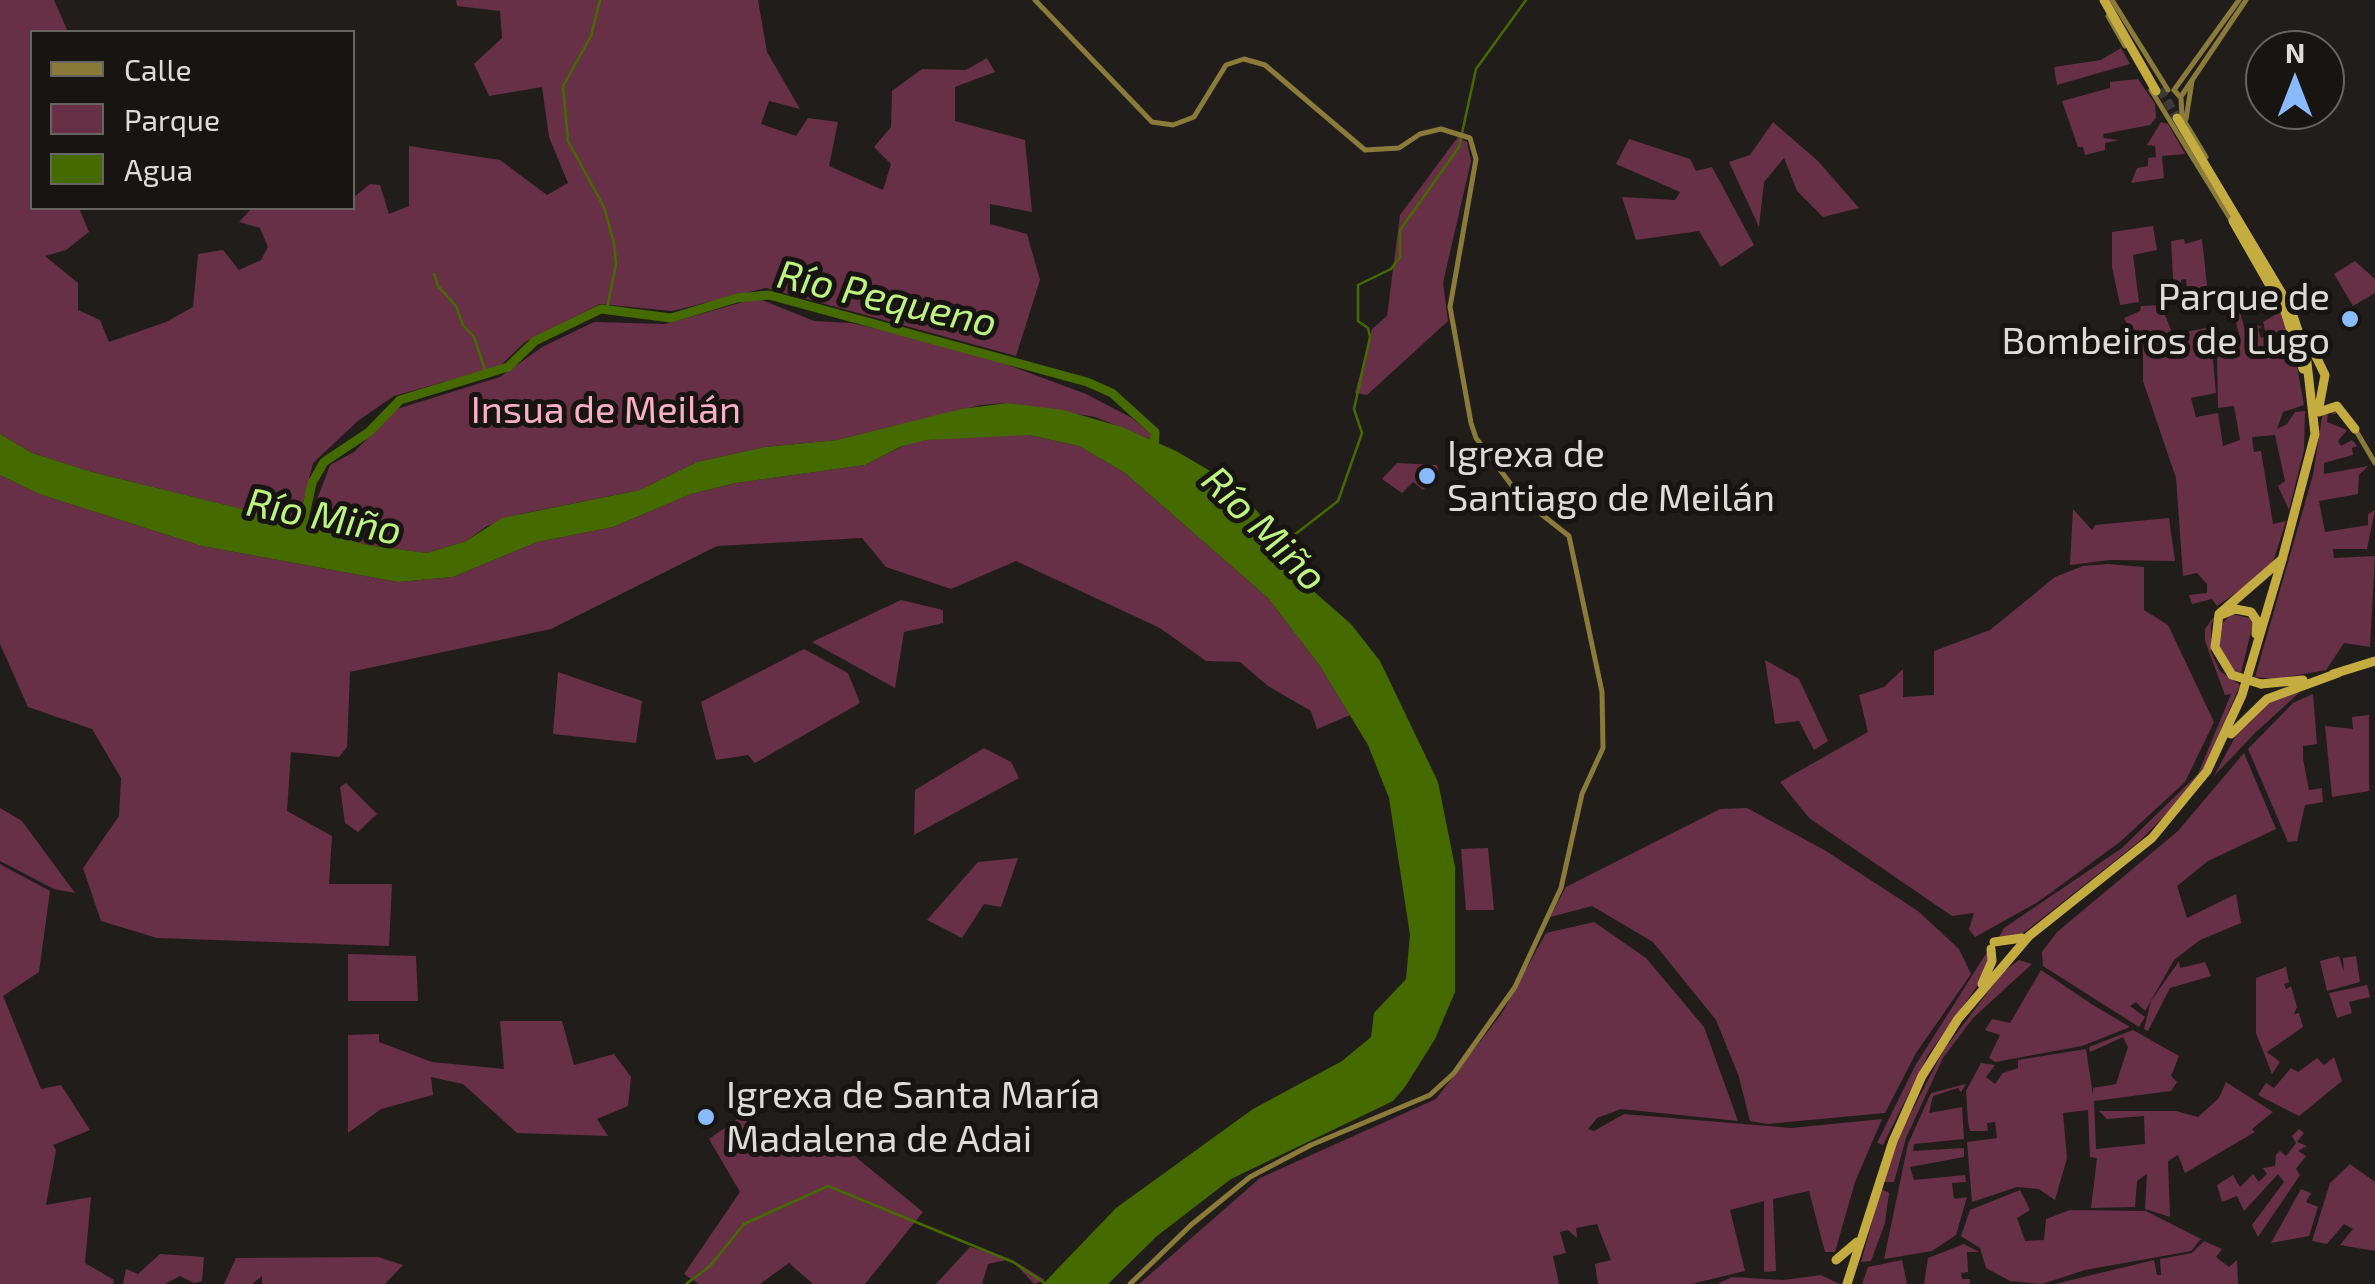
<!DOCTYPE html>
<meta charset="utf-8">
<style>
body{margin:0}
#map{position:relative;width:2375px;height:1284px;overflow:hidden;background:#211d1a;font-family:"Exo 2",sans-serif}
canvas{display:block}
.legend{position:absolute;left:30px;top:30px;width:325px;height:180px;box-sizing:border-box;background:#181411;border:2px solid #676461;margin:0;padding:12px 18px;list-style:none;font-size:30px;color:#dedcd9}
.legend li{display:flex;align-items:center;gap:20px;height:50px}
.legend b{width:50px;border:2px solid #676461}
.north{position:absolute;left:2245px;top:30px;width:100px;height:100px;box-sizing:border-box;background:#181411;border:2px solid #676461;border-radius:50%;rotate:0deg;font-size:28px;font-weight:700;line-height:40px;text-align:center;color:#dedcd9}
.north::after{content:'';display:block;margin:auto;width:35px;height:45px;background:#88bafc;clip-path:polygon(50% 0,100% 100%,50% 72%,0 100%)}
</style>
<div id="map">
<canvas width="2375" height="1284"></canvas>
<ul class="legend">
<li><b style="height:12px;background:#8a7b3a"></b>Calle</li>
<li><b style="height:28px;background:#673047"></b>Parque</li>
<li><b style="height:28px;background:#446a00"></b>Agua</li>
</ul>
<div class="north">N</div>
</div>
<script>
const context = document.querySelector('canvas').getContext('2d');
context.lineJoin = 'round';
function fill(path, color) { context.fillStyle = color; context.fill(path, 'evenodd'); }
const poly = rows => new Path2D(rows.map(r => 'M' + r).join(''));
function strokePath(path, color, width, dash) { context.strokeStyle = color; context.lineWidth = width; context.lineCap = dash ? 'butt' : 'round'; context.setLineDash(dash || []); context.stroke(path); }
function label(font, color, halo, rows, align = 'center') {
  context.font = font + ' "Exo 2",sans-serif'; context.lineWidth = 10; context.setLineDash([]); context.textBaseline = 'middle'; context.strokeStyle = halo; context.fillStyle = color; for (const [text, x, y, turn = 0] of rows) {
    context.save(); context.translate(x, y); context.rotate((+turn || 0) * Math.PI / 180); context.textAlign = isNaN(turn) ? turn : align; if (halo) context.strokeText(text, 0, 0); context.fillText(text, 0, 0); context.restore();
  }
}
const green = poly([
 [0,0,54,0,68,32,32,32,32,208,79,208,89,232,66,250,45,256,78,283,78,310,100,320,109,342,166,322,193,307,198,254,223,250,239,270,261,260,268,247,260,228,239,222,252,208,352,208,353,198,370,184,380,185,389,214,409,206,409,146,500,160,547,195,568,183,549,137,542,87,489,96,474,64,502,38,500,11,457,6,456,0,758,0,767,52,800,109,769,101,761,124,796,136,808,118,838,122,829,166,883,190,891,164,874,147,891,127,892,91,922,69,966,70,987,58,995,72,955,87,955,121,1025,140,1032,212,990,204,990,224,1027,234,1040,280,1016,356,766,288,672,311,600,304,525,342,500,366,394,396,359,420,313,463,298,523,92,472,32,453,0,434],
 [2121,48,2130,64,2057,85,2054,67,2101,60],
 [2138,79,2155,104,2156,118,2150,125,2103,134,2104,138,2119,140,2105,143,2105,150,2085,155,2083,147,2078,147,2062,101,2110,88,2110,82],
 [1773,122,1818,161,1859,208,1823,217,1797,191,1784,158,1764,182,1759,227,1729,162,1750,155],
 [2161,122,2168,124,2185,154,2162,156,2164,178,2131,183,2137,168,2148,166,2148,158,2156,157,2155,146,2147,145],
 [1458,137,1467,142,1471,161,1443,283,1448,321,1367,395,1355,393,1372,329,1387,316,1400,215],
 [1629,139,1690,159,1696,171,1712,167,1754,245,1721,267,1699,231,1636,240,1622,197,1675,200,1680,192,1616,164],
 [2153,226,2157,250,2133,255,2139,302,2120,305,2112,267,2112,232],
 [2184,239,2185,244,2202,239,2208,295,2188,295,2186,279,2181,280,2181,295,2174,296,2171,241],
 [2355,261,2375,279,2375,293,2353,306,2334,274],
 [757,298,814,321,851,323,968,350,1086,394,1132,418,1152,435,1152,440,1095,417,1007,403,981,405,837,440,765,447,697,462,640,490,521,514,487,526,466,541,427,553,367,545,307,526,330,465,354,452,397,409,500,377,542,347,594,322,665,324],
 [2161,305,2173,335,2210,327,2216,393,2191,398,2196,417,2218,413,2223,446,2240,440,2234,406,2218,408,2217,355,2223,356,2226,344,2240,340,2234,313,2240,312,2251,352,2257,325,2262,327,2258,329,2261,338,2267,336,2263,322,2280,312,2294,350,2304,405,2283,412,2277,429,2287,424,2295,412,2305,411,2304,450,2289,510,2278,486,2285,481,2275,435,2252,437,2254,452,2261,451,2273,524,2286,521,2274,559,2261,576,2217,606,2212,599,2192,604,2189,595,2207,593,2207,584,2197,573,2183,576,2176,478,2143,381,2143,355,2124,318,2140,311,2141,306],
 [2336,410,2336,414,2328,413,2327,422,2347,430,2338,441,2341,446,2352,440,2357,446,2352,448,2353,455,2324,463,2324,474,2368,466,2359,475,2358,494,2319,501,2325,532,2368,525,2368,514,2375,510,2367,549,2333,549,2334,558,2375,556,2370,647,2344,643,2326,670,2276,679,2255,677,2313,475,2322,417,2324,412],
 [972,435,1029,435,1079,446,1125,473,1268,598,1320,666,1350,715,1317,729,1311,711,1268,686,1240,662,1206,661,1160,628,1016,561,951,589,886,567,862,538,717,546,551,629,350,672,347,747,339,757,291,752,287,811,332,836,329,884,392,884,389,946,157,938,101,921,83,868,119,816,121,778,92,729,28,707,0,644,0,475,39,494,202,546,398,582,453,577,537,542,613,527,691,494,736,483,865,465,911,442],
 [1397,463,1437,465,1439,474,1423,490,1413,482,1402,493,1382,479],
 [2073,509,2092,530,2095,525,2169,518,2175,561,2110,560,2070,565],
 [2108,564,2144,567,2144,610,2168,625,2214,722,2185,782,2120,842,2038,902,1975,937,1969,929,1974,913,1952,916,1809,818,1780,782,1868,732,1859,695,1884,687,1903,669,1903,697,1934,695,1934,651,1990,630,2055,577,2083,566],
 [901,600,943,610,943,623,904,632,895,688,812,642],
 [2218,611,2211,625,2211,652,2220,671,2240,685,2208,761,2188,791,2140,841,2031,927,2015,939,1998,939,2004,928,2122,848,2198,774,2231,694,2225,695,2205,641,2205,629],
 [2231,614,2254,619,2241,673,2232,670,2218,643,2221,625],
 [804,649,848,673,860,703,755,763,748,755,716,760,701,702],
 [1765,660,1799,679,1828,741,1814,750,1799,721,1775,724],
 [558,672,642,701,636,743,553,734],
 [2301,691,2255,733,2214,776,2241,726,2268,701],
 [2313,694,2317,744,2303,746,2303,759,2309,790,2322,788,2323,802,2305,805,2297,841,2288,842,2248,749,2293,703],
 [2369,715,2369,791,2332,797,2325,726,2353,729,2352,717],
 [984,748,1011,762,1019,778,914,835,915,790],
 [2244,753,2276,829,2208,861,2177,886,2187,918,2236,894,2241,923,2200,940,2174,960,2145,1011,2136,1002,2130,1006,2145,1017,2139,1027,2043,966,2042,952,2057,932,2178,831],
 [346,783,377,814,358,832,345,823,340,787],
 [0,808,22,821,75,893,54,889,0,861],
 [1747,808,1826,851,1918,911,1959,949,1971,974,1916,1053,1885,1113,1767,1124,1750,1121,1739,1077,1716,1020,1653,942,1592,906,1550,917,1566,887,1720,809],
 [1488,848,1494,910,1466,910,1461,849],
 [1018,858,1001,907,984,904,962,938,927,920,978,862],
 [0,864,50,891,39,972,3,996,41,1089,61,1085,90,1130,53,1145,56,1150,46,1205,91,1197,85,1263,114,1280,113,1284,0,1284],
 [1594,922,1646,958,1704,1027,1738,1121,1621,1109,1597,1118,1588,1129,1594,1131,1624,1114,1791,1128,1882,1119,1855,1182,1835,1252,1825,1252,1809,1191,1773,1199,1776,1271,1764,1272,1764,1201,1730,1210,1745,1271,1691,1284,1598,1284,1595,1264,1611,1260,1597,1224,1576,1228,1577,1238,1568,1230,1560,1232,1566,1253,1553,1256,1559,1284,1139,1284,1260,1178,1436,1099,1502,1013,1546,933],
 [1987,952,1990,958,1978,985,1928,1055,1883,1145,1877,1143,1915,1066],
 [348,954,416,956,418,1001,348,1001],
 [2339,956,2344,972,2343,958,2356,956,2360,982,2327,991,2320,961],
 [2019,960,2032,964,1973,1018,1943,1058,1906,1138,1894,1182,1884,1182,1898,1138,1943,1051,2003,972],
 [2179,961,2180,968,2205,962,2211,976,2170,988,2148,1031,2144,1029,2151,1001],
 [2286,967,2289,982,2284,984,2286,989,2291,986,2297,1007,2294,1014,2299,1013,2303,1027,2267,1052,2280,1062,2272,1074,2256,1033,2256,978],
 [2041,970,2093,1005,2130,1027,2082,1046,1995,1062,1989,1058,2000,1035,1985,1030,1992,1019,2010,1023],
 [2367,985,2370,997,2349,1002,2352,1013,2337,1018,2329,993],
 [500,1021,562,1021,574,1065,614,1054,631,1077,628,1106,597,1119,608,1136,517,1133,463,1084,431,1077,433,1095,381,1109,348,1133,348,1035,379,1034,379,1042,432,1062,504,1069],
 [2133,1030,2179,1056,2171,1076,2177,1082,2171,1091,2094,1101,2096,1149,2145,1144,2144,1116,2107,1119,2099,1111,2176,1111,2198,1117,2219,1098,2226,1082,2273,1112,2252,1129,2255,1132,2185,1173,2178,1155,2168,1161,2170,1217,2145,1209,2147,1174,2137,1181,2135,1207,2091,1208,2097,1158,2090,1157,2088,1110,2063,1113,2067,1158,2055,1200,2039,1189,2017,1187,1972,1202,1967,1142,1997,1138,1995,1122,1987,1123,1988,1131,1970,1131,1968,1122,1966,1091,1981,1063,1995,1065,1986,1077,1995,1084,2003,1073,2018,1068,2018,1060,2086,1049,2093,1096,2093,1088,2116,1084,2128,1047,2123,1037,2090,1052,2089,1047],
 [2334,1057,2342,1081,2299,1116,2258,1095,2266,1083,2274,1088,2291,1068,2298,1072,2317,1058,2324,1065],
 [1966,1084,1961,1092,1958,1088,1933,1096,1929,1113,1962,1107,1964,1139,1914,1144,1913,1151,1964,1148,1964,1157,1910,1167,1914,1180,1965,1175,1966,1182,1952,1183,1954,1199,1967,1197,1956,1235,1932,1251,1884,1259,1908,1144,1931,1093],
 [740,1117,770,1135,851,1135,857,1158,923,1212,865,1284,813,1284,789,1263,760,1284,699,1284,684,1274,740,1192,709,1139],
 [2299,1129,2304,1133,2297,1142,2307,1146,2298,1151,2306,1156,2296,1169,2300,1175,2258,1237,2252,1225,2284,1182,2278,1174,2244,1211,2237,1196,2222,1202,2217,1185,2233,1175,2240,1187,2253,1174,2259,1182,2267,1174,2263,1168,2275,1166,2276,1155,2280,1151,2286,1156,2296,1143,2292,1136],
 [2350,1164,2375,1182,2375,1251,2340,1245,2353,1229,2344,1224,2327,1244,2312,1241,2330,1183],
 [1881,1189,1889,1193,1885,1223,1871,1261,1861,1262],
 [2301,1189,2311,1193,2306,1202,2318,1207,2309,1236,2271,1243],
 [2020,1190,2030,1210,2017,1218,2025,1241,2044,1240,2046,1219,2070,1210,2146,1211,2201,1239,2191,1251,2085,1270,2042,1284,2010,1281,1986,1268,1980,1248,1961,1236,1970,1210],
 [2204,1241,2222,1249,2216,1257,2229,1267,2237,1260,2238,1284,2055,1284,2154,1260,2157,1275,2161,1275,2160,1259,2192,1253],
 [1964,1244,1979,1252,1967,1252,1968,1272,1961,1273,1962,1279,1970,1279,1970,1284,1924,1284,1928,1258],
 [970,1247,1011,1259,1045,1280,1034,1284,1011,1259,988,1264,982,1284,936,1284],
 [160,1254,204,1257,202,1281,194,1283,180,1276,165,1284,123,1284,126,1269,138,1274],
 [378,1257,403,1265,385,1284,262,1284,262,1276,252,1284,224,1284,236,1258],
 [1902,1260,1907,1284,1862,1284,1868,1267],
 [1821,1275,1840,1284,1717,1284,1732,1277,1783,1280]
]);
const water = poly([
 [1007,403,1063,410,1122,427,1176,451,1224,479,1248,500,1279,538,1295,575,1351,624,1380,661,1438,782,1455,867,1455,992,1435,1039,1405,1087,1393,1101,1231,1179,1157,1236,1108,1284,1043,1284,1116,1208,1253,1109,1342,1061,1371,1037,1374,1013,1406,979,1410,935,1389,798,1368,745,1320,666,1268,598,1125,473,1079,446,1029,435,927,440,902,446,865,465,736,483,691,494,613,527,537,542,453,577,398,582,202,546,39,494,0,475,0,434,32,453,92,472,291,521,367,545,427,553,466,541,502,518,640,490,697,462,765,447,837,440,961,409]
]);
const stream = poly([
 [600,0,591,36,563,86,568,141,604,207,614,243,616,264,607,309],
 [434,274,438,286,456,306,463,325,474,337,487,376],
 [1280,546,1338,501,1362,433,1354,409,1370,337,1368,328,1358,321,1358,285,1391,269,1400,257,1400,230,1459,147,1476,69,1526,0],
 [686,1284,710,1266,744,1224,828,1186,1013,1262,1046,1284]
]);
const river = poly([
 [301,533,312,483,324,462,369,432,400,400,508,367,535,341,601,309,671,318,737,298,769,295,1087,382,1112,393,1155,432,1154,451]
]);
const highwayTunnel = poly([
 [2160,89,2177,118]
]);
const secondary = poly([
 [1035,0,1152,122,1173,125,1194,117,1226,65,1244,59,1265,65,1365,150,1399,148,1420,134,1441,129,1470,138,1476,159,1450,307,1471,423,1476,438,1522,499,1569,536,1602,692,1603,748,1582,794,1561,888,1515,987,1454,1073,1430,1095,1311,1145,1250,1177,1191,1225,1130,1284],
 [2112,0,2168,90],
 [2108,16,2125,46],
 [2151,90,2231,220],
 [2174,90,2181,98,2182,117,2206,157],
 [2174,90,2239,0],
 [2182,95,2246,0],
 [2186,119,2192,81],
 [2355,429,2375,463]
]);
const highway = poly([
 [2104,0,2156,91],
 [2233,221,2285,312,2303,369],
 [2307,338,2325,375,2319,407],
 [2319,412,2337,406,2355,429],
 [2223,614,2235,609,2251,612,2257,621,2256,634],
 [2333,674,2375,661],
 [2232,675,2215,647,2219,614,2280,561],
 [2261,684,2303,680],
 [2231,734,2267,699,2338,673],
 [1994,942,2022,938],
 [1982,984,1992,961,1991,949],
 [1836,1260,1857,1242],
 [1847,1284,1893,1141,1922,1076,1958,1019,2029,936,2152,838,2207,771,2242,695,2282,560,2315,434,2306,354,2290,307,2177,118]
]);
const highwayBridge = poly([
 [2232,675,2261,684]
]);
const markers = [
 [2350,319,10,"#88bafc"],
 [1427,476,10,"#88bafc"],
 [706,1117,10,"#88bafc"]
];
const poiNames = [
 ["Parque de",2330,297,"right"],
 ["Bombeiros de Lugo",2330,341,"right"],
 ["Igrexa de",1447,454],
 ["Santiago de Meilán",1447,498],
 ["Igrexa de Santa María",726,1095],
 ["Madalena de Adai",726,1139]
];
const parkNames = [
 ["Insua de Meilán",606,410]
];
const waterNames = [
 ["Río Pequeno",887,299,13],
 ["Río Miño",324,517,11],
 ["Río Miño",1264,529,45]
];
fill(green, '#673047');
fill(water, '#446a00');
strokePath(stream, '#446a00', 2.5);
strokePath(river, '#446a00', 9);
strokePath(highwayTunnel, '#3d3a37', 9, [9, 4.5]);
strokePath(secondary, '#8a7b3a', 5);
strokePath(highway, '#c5ac41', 9);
strokePath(highwayBridge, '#c5ac41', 9);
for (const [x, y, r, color] of markers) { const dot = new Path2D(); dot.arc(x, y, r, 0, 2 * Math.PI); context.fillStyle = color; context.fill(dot); strokePath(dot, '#181411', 4); }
label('38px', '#dedcd9', '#181411', poiNames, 'left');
label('38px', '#faaec9', '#181411', parkNames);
label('italic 40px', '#bdf47f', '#181411', waterNames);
</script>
